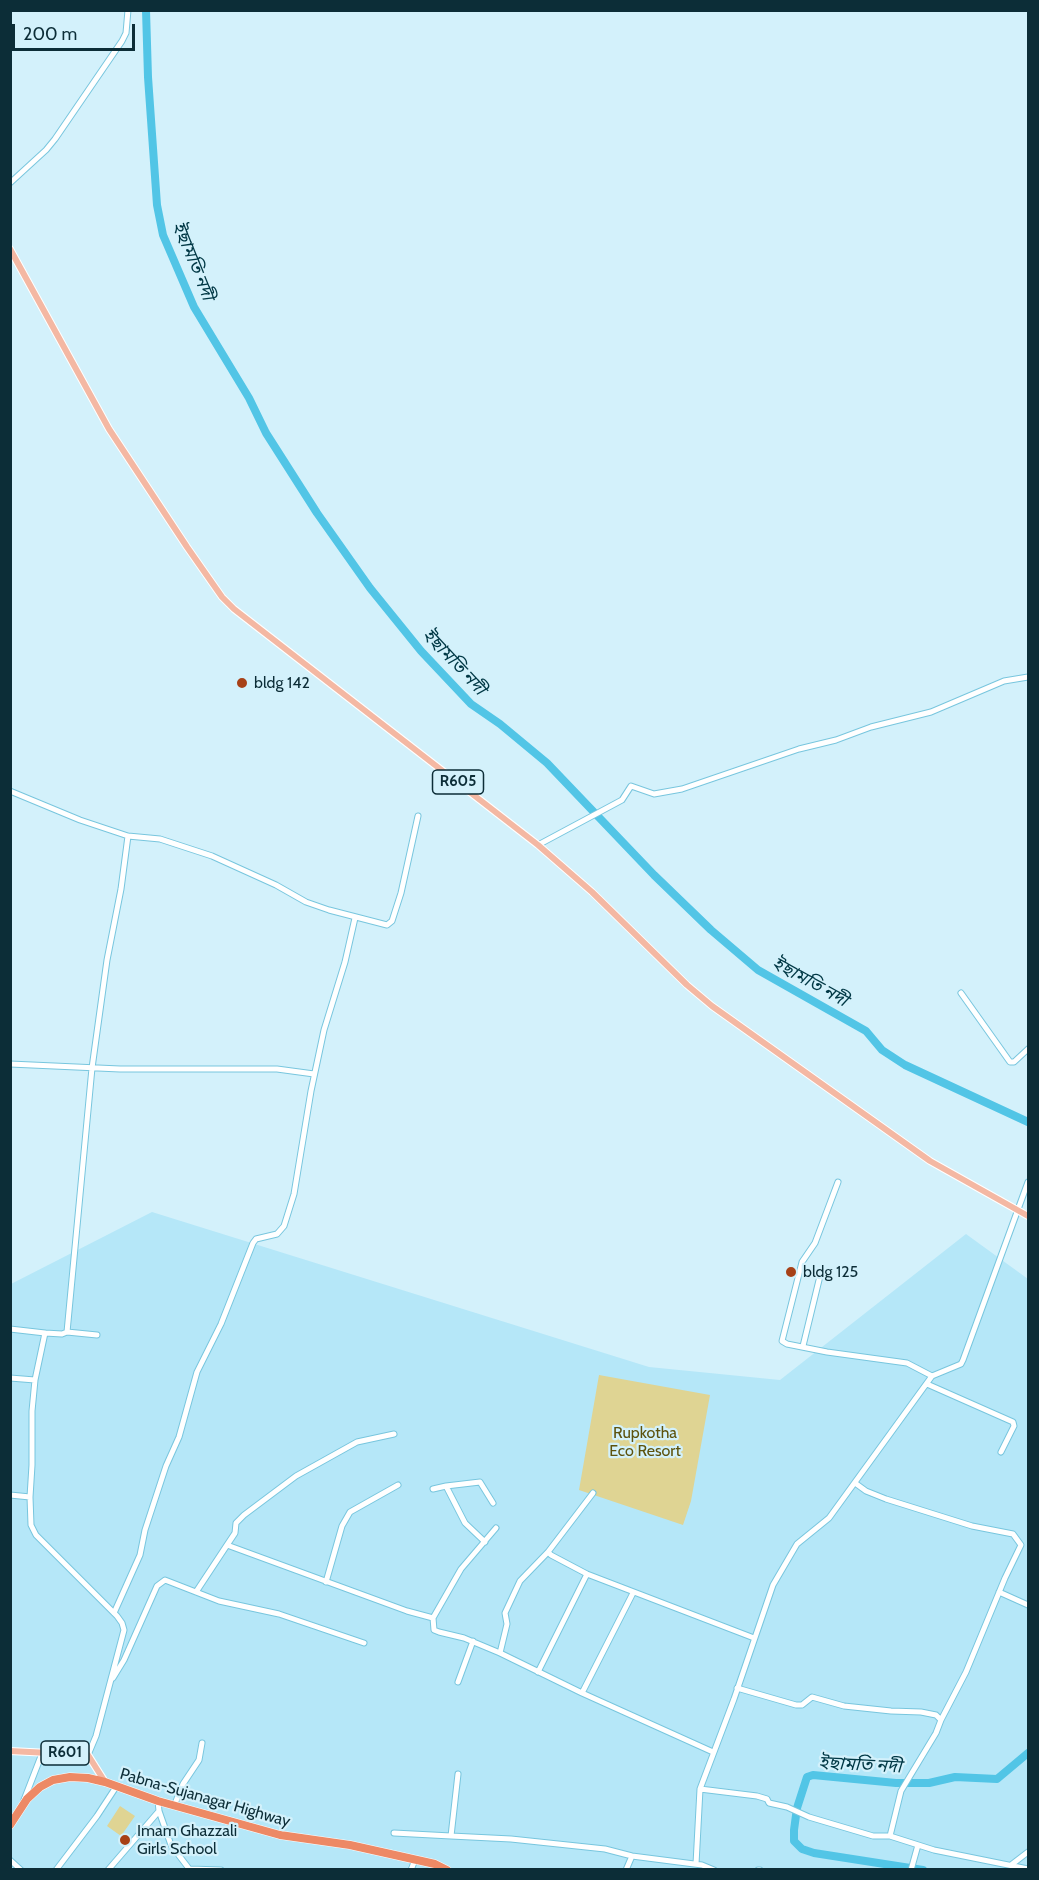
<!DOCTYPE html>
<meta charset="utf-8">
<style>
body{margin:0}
#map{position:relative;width:1039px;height:1880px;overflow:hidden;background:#d3f1fb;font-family:Cabin,sans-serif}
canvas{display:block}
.frame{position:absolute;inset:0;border:12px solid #0c2d37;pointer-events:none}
.scale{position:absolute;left:12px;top:24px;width:123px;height:27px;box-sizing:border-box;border:3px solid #0c2d37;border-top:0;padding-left:8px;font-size:18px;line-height:21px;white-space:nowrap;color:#0c2d37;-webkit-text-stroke:4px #d3f1fb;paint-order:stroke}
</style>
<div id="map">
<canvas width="1039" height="1880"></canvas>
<div class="frame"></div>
<div class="scale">200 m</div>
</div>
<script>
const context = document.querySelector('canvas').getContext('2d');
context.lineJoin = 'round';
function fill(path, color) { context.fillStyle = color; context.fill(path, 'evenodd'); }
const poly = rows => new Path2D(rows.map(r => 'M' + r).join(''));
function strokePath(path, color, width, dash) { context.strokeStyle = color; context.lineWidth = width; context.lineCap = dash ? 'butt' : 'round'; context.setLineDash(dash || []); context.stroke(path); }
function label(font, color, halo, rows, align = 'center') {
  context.font = font + ' Cabin,"Noto Sans Bengali",sans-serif'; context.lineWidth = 4.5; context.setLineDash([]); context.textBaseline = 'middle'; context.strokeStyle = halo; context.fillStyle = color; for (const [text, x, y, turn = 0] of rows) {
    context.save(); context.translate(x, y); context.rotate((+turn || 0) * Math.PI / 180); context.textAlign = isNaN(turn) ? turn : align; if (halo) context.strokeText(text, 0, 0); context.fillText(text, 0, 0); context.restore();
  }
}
const built = poly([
 [152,1212,649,1367,780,1380,966,1234,1028,1279,1028,1869,11,1870,11,1284]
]);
const green = poly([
 [599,1375,710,1395,691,1501,683,1525,579,1490],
 [120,1806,135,1816,121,1836,107,1826]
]);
const river = poly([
 [146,10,148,77,157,205,163,235,194,307,249,398,266,433,317,513,370,588,421,651,471,704,500,724,547,763,654,875,711,930,758,970,866,1031,882,1050,905,1065,1028,1122],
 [923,1870,814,1853,802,1849,794,1841,794,1830,797,1808,807,1777,813,1775,896,1783,929,1783,955,1777,997,1779,1028,1753]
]);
const minor = poly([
 [10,183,46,150,55,139,122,41,126,33,128,10],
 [10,791,80,820,128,836,160,839,212,856,276,885,306,902,329,910,387,925,392,921,401,893,418,816],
 [538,845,622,800,631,786,654,794,682,789,799,749,836,740,871,727,931,712,1004,681,1028,677],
 [961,993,1010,1062,1014,1062,1028,1049],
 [10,1064,120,1069,277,1069,314,1074],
 [838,1182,815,1243,802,1262,782,1341,787,1344,827,1352,907,1363,932,1376],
 [10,1329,45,1333,62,1334,67,1332,97,1335],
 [67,1332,92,1068,107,960,121,889,128,836],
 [45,1333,35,1380,32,1411,32,1465,30,1497,31,1525,36,1535,117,1616,122,1623,124,1630,96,1736,88,1755],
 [803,1346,820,1276],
 [10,1378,35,1380],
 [927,1384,1013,1422,1014,1426,1001,1452],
 [855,1483,866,1491,886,1499,972,1526,1013,1534,1021,1545,1005,1578,966,1672,941,1720],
 [446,1486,480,1482,493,1503],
 [433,1489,446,1486,465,1523,485,1542],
 [593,1493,548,1552,551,1555,587,1574,754,1638],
 [10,1495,30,1497],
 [227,1545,235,1533,236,1523,244,1515,296,1476,357,1442,394,1434],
 [326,1582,342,1526,350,1512,398,1485],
 [196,1592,227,1545,407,1611,433,1618,434,1630,439,1632,464,1638,500,1653,582,1693,713,1752],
 [999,1592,1028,1605],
 [114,1613,140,1555,145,1530,166,1466,179,1437,197,1372,221,1324,253,1243,256,1239,277,1234,284,1226,294,1194,311,1091,324,1030,345,962,355,918],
 [433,1618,461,1569,496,1528],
 [500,1653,507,1624,505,1613,520,1581,548,1552],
 [538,1672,587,1574],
 [113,1678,124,1660,157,1586,165,1580,219,1601,279,1614,364,1643],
 [458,1682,473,1641],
 [737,1688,796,1705,802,1705,812,1697,844,1706,891,1711,921,1712,936,1715,941,1720,936,1733,901,1791,890,1836],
 [582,1693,633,1593],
 [458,1774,451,1836,511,1839,605,1849,632,1856,702,1865,714,1870],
 [700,1789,757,1796,767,1799,769,1803,787,1807,809,1817,873,1836,890,1836,934,1850,1028,1869],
 [24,1800,43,1751],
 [158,1801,159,1811,171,1845,190,1870],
 [174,1806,183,1784,199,1760,202,1743],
 [394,1833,451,1836],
 [10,1860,21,1870],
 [696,1864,700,1789,734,1699,773,1585,797,1544,829,1518,932,1376,961,1364,963,1360,1028,1182],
 [1011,1865,1028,1852],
 [190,1869,221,1870],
 [56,1870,97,1816,116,1787],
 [108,1870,159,1811],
 [411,1870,415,1860],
 [626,1870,632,1856],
 [758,1870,760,1870],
 [911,1870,918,1845]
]);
const major = poly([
 [10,249,109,429,187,547,222,597,234,609,538,845,592,892,687,985,712,1006,930,1161,1028,1216],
 [10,1751,88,1755,105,1782]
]);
const highway = poly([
 [10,1825,27,1799,40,1787,53,1780,70,1777,88,1778,105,1782,158,1801,280,1835,350,1845,435,1864,447,1870]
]);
const markers = [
 [242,683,6,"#a74117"],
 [791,1272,6,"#a74117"],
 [125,1840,6,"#a74117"]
];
const shields = [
 [458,782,51],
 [65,1753,48]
];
const shieldNames = [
 ["R605",458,782],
 ["R601",65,1753]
];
const poiNames = [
 ["bldg 142",254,683],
 ["bldg 125",803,1272],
 ["Imam Ghazzali",137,1831],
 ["Girls School",137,1849]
];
const parkNames = [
 ["Rupkotha",645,1433],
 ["Eco Resort",645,1451]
];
const streetNames = [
 ["Pabna-Sujanagar Highway",205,1798,16]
];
const waterNames = [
 ["ইছামতি নদী",193,261,68],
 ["ইছামতি নদী",454,662,47],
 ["ইছামতি নদী",810,982,29],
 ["ইছামতি নদী",860,1765,3]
];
fill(built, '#b5e7f8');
fill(green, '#dfd493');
strokePath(river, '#52c5e6', 8);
strokePath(minor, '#78c6de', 7);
strokePath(major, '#fff', 8);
strokePath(highway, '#fff', 9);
strokePath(minor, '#fff', 5);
strokePath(major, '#f4b8a3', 6);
strokePath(highway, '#ed8965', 8);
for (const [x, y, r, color] of markers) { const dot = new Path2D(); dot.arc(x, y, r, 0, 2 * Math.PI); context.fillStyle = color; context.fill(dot); strokePath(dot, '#d3f1fb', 2); }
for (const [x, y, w] of shields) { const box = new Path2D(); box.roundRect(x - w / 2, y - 12, w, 24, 4.5); context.fillStyle = '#d3f1fb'; context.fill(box); strokePath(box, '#0c2d37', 1.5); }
label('bold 15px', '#0c2d37', null, shieldNames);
label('16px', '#0c2d37', '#d3f1fb', poiNames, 'left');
label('16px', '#5d530d', '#d3f1fb', parkNames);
label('16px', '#0c2d37', '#d3f1fb', streetNames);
label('italic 18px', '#003845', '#d3f1fb', waterNames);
</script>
